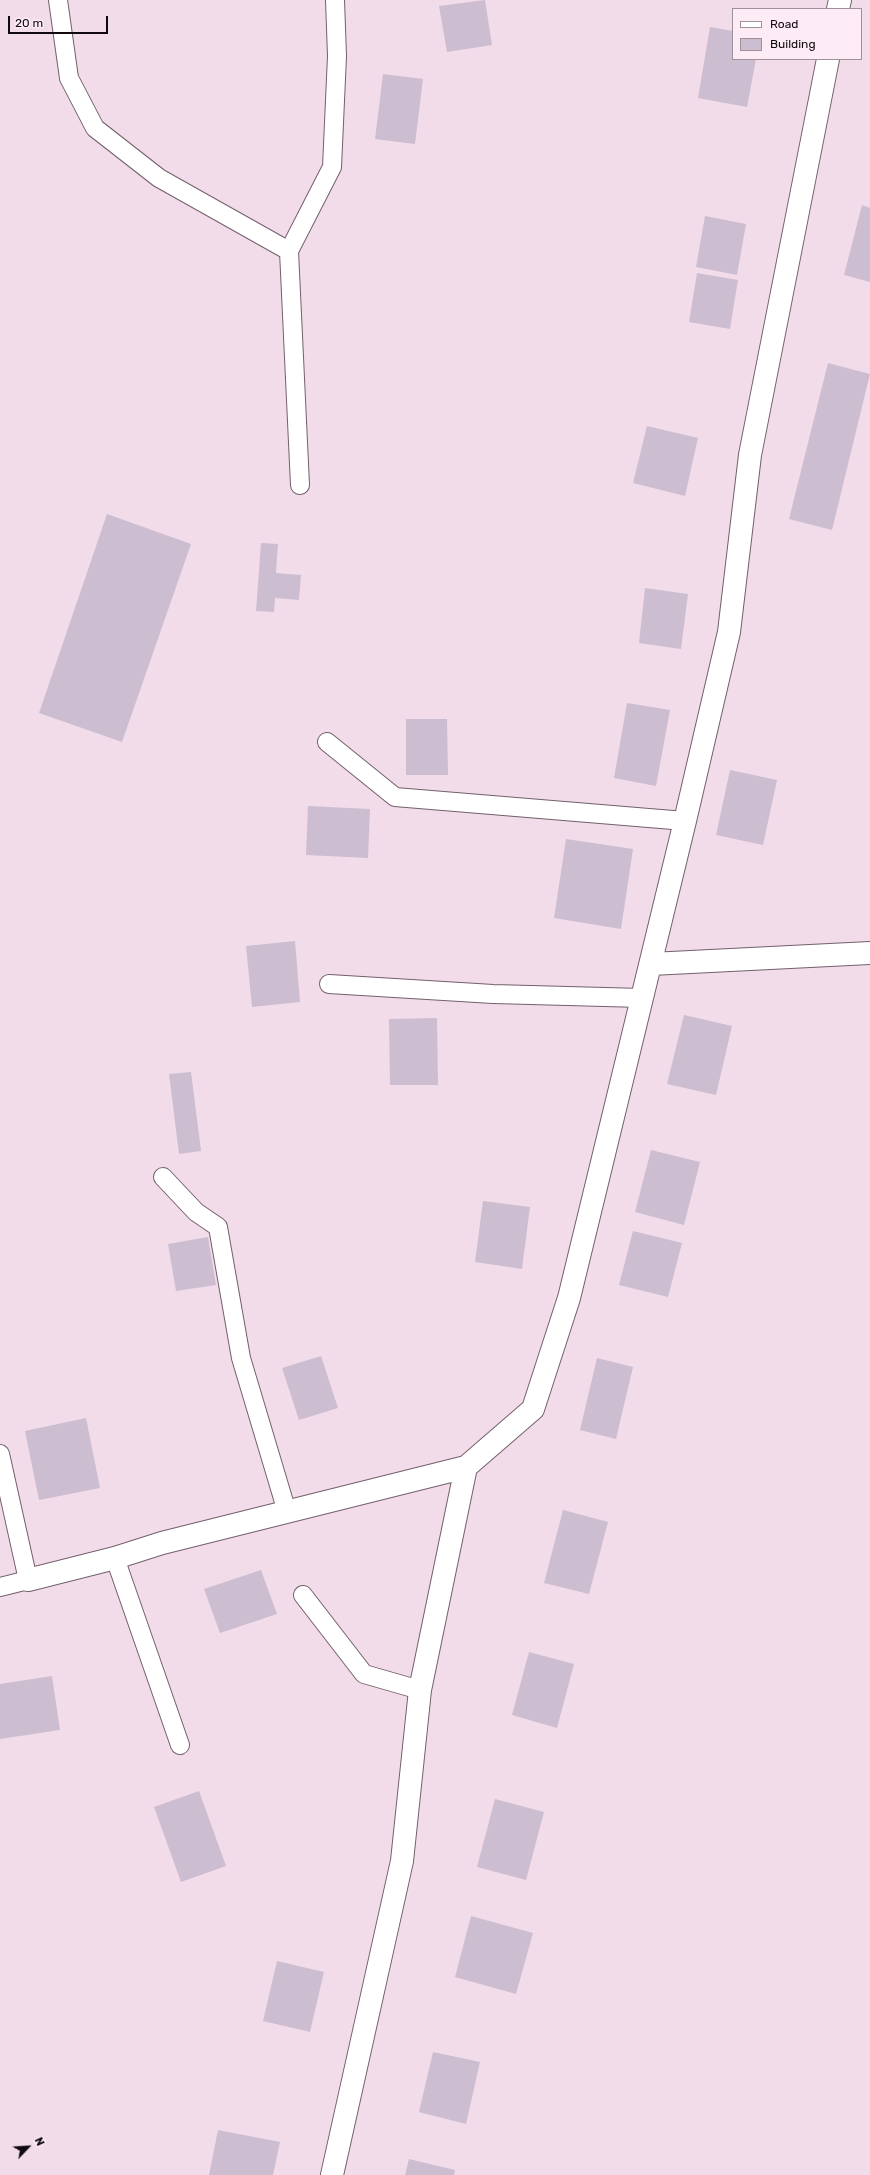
<!DOCTYPE html>
<style>
body{margin:0}
#map{position:relative;width:870px;height:2175px;overflow:hidden;background:#f2dcea;font-family:Rubik,sans-serif}
canvas{display:block}
.legend{position:absolute;left:732px;top:8px;width:130px;height:52px;box-sizing:border-box;background:#fdebf6;border:1px solid #9e9199;margin:0;padding:5px 7px;list-style:none;font-size:12px;color:#10090e}
.legend li{display:flex;align-items:center;gap:8px;height:20px}
.legend b{width:20px;border:1px solid #9e9199}
.north{position:absolute;left:8px;top:2127px;width:40px;height:40px;-webkit-text-stroke:3px #fdebf6;paint-order:stroke;rotate:65deg;font-size:11px;font-weight:700;line-height:16px;text-align:center;color:#10090e}
.north::after{content:'';display:block;margin:auto;width:14px;height:18px;background:#10090e;clip-path:polygon(50% 0,100% 100%,50% 72%,0 100%)}
.scale{position:absolute;left:8px;top:16px;width:100px;height:18px;box-sizing:border-box;border:2px solid #10090e;border-top:0;padding-left:5px;font-size:12px;line-height:14px;white-space:nowrap;color:#10090e;-webkit-text-stroke:3px #fdebf6;paint-order:stroke}
</style>
<div id="map">
<canvas width="870" height="2175"></canvas>
<ul class="legend">
<li><b style="height:5px;background:#fff"></b>Road</li>
<li><b style="height:11px;background:#ccbdd0"></b>Building</li>
</ul>
<div class="north">N</div>
<div class="scale">20 m</div>
</div>
<script>
const context = document.querySelector('canvas').getContext('2d');
context.lineJoin = 'round';
function fill(path, color) { context.fillStyle = color; context.fill(path, 'evenodd'); }
const poly = rows => new Path2D(rows.map(r => 'M' + r).join(''));
function strokePath(path, color, width, dash) { context.strokeStyle = color; context.lineWidth = width; context.lineCap = dash ? 'butt' : 'round'; context.setLineDash(dash || []); context.stroke(path); }
const building = poly([
 [485,0,492,45,447,52,439,6],
 [710,27,733,31,733,59,756,59,747,107,698,98],
 [383,74,423,79,415,144,375,139],
 [862,205,870,208,870,282,844,275],
 [705,216,746,224,737,275,696,267],
 [697,273,738,280,730,329,689,322],
 [828,363,870,374,832,530,789,519],
 [647,426,698,438,685,496,633,483],
 [107,514,191,544,122,742,39,713],
 [261,543,278,544,276,573,301,575,299,600,275,598,274,612,256,611],
 [645,588,688,594,681,649,639,643],
 [627,703,670,710,656,786,614,778],
 [406,719,447,719,448,775,406,775],
 [730,770,777,780,763,845,716,835],
 [308,806,370,809,368,858,306,855],
 [566,839,633,849,621,929,554,918],
 [295,941,300,1002,252,1007,246,946],
 [684,1015,732,1026,716,1095,667,1084],
 [437,1018,438,1085,390,1085,389,1019],
 [191,1072,201,1151,179,1154,169,1074],
 [651,1150,700,1162,684,1225,635,1212],
 [483,1201,530,1207,522,1269,475,1262],
 [633,1231,682,1243,668,1297,619,1285],
 [208,1237,216,1285,176,1291,168,1244],
 [321,1356,338,1408,299,1420,282,1368],
 [597,1358,633,1367,616,1439,580,1430],
 [86,1418,100,1488,39,1500,25,1431],
 [563,1510,608,1522,589,1594,544,1583],
 [261,1570,277,1614,220,1633,204,1589],
 [529,1652,574,1664,557,1728,512,1715],
 [52,1676,60,1730,0,1739,0,1684],
 [199,1791,226,1866,181,1882,154,1807],
 [495,1799,544,1812,526,1880,477,1867],
 [471,1916,533,1933,516,1994,455,1977],
 [277,1961,324,1972,310,2032,263,2021],
 [433,2052,480,2062,466,2124,419,2112],
 [218,2130,280,2142,273,2175,209,2175],
 [409,2159,455,2170,454,2175,405,2175]
]);
const service = poly([
 [58,0,69,78,95,128,159,178,289,251],
 [300,485,289,251,332,167,337,56,335,0],
 [327,742,395,797,685,821],
 [329,984,493,994,642,998],
 [163,1177,196,1212,218,1227,241,1358,287,1512],
 [0,1454,28,1580,0,1587],
 [115,1558,180,1745],
 [303,1595,364,1674,420,1690]
]);
const minor = poly([
 [838,9,840,0],
 [651,964,870,953],
 [28,1580,115,1558,162,1543,466,1467],
 [332,2175,402,1861,420,1690,466,1467,533,1409,569,1298,685,821,729,632,750,455,828,59]
]);
fill(building, '#ccbdd0');
strokePath(service, '#73606c', 20);
strokePath(minor, '#73606c', 24);
strokePath(service, '#fff', 18);
strokePath(minor, '#fff', 22);
</script>
